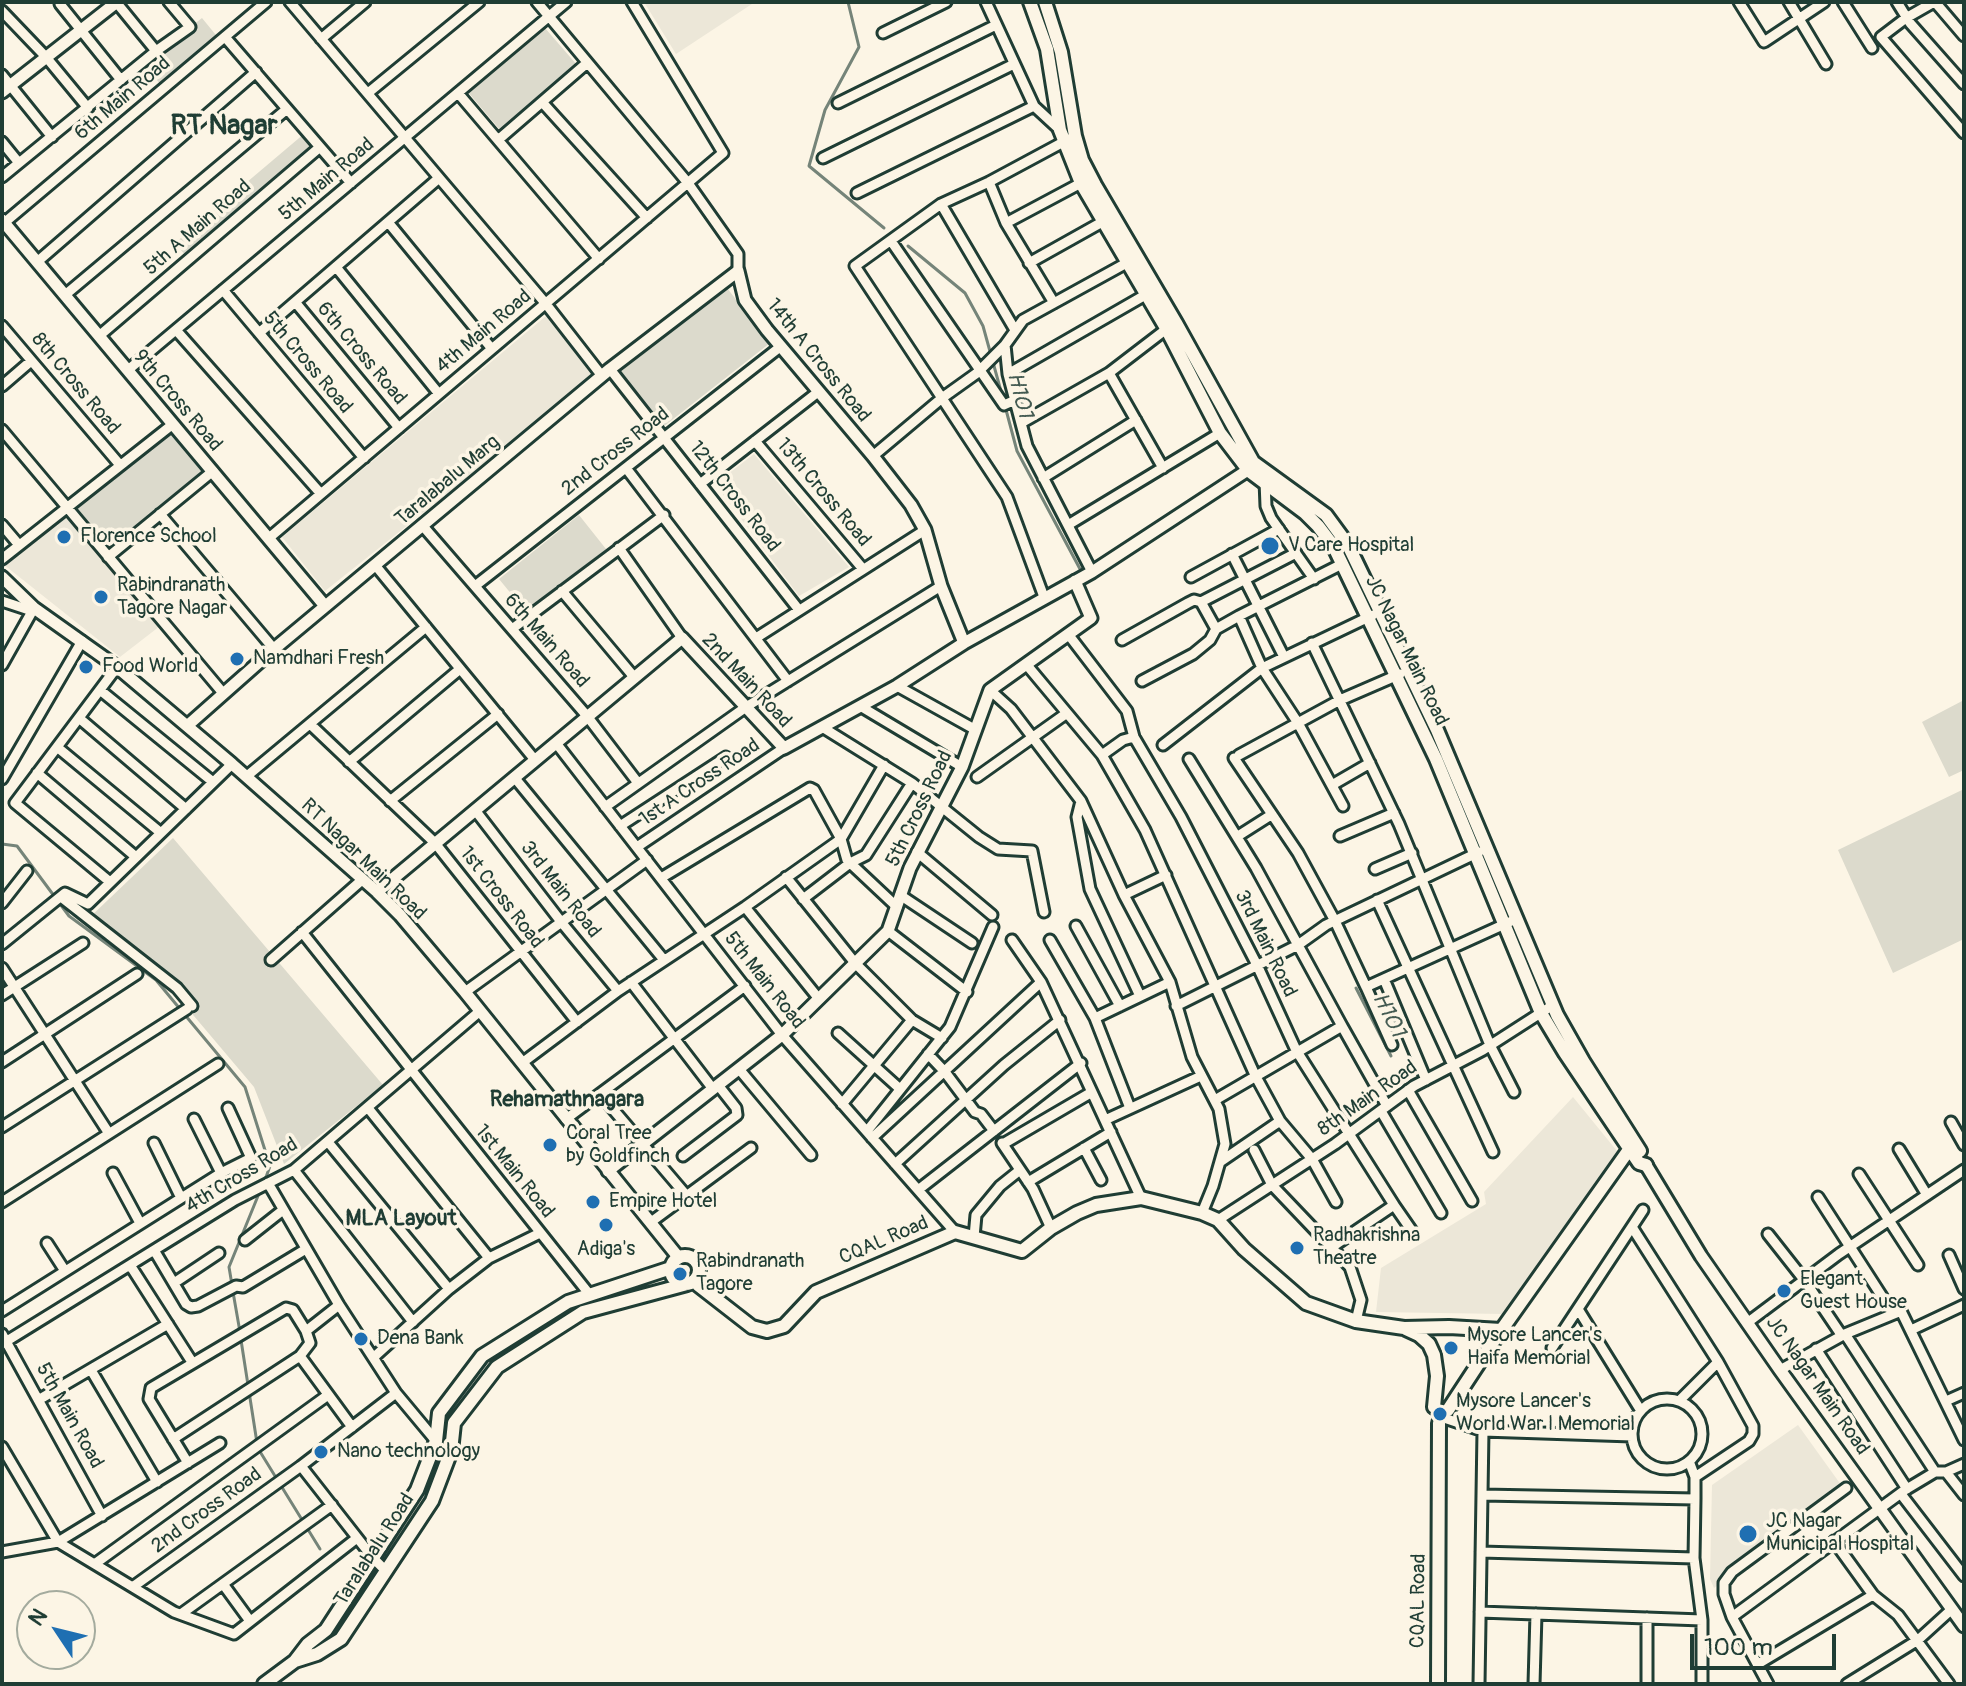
<!DOCTYPE html>
<style>
body{margin:0}
#map{position:relative;width:1966px;height:1686px;overflow:hidden;background:#fcf5e5;font-family:Pangolin,sans-serif}
canvas{display:block}
.frame{position:absolute;inset:0;border:4px solid #1f3d34;pointer-events:none}
.north{position:absolute;left:16px;top:1590px;width:80px;height:80px;box-sizing:border-box;background:#fcf5e5;border:2px solid #a4ab9e;border-radius:50%;rotate:305deg;font-size:22px;font-weight:700;line-height:32px;text-align:center;color:#1f3d34}
.north::after{content:'';display:block;margin:auto;width:28px;height:36px;background:#1f6fb2;clip-path:polygon(50% 0,100% 100%,50% 72%,0 100%)}
.scale{position:absolute;left:1690px;top:1634px;width:146px;height:36px;box-sizing:border-box;border:4px solid #1f3d34;border-top:0;padding-left:10px;font-size:24px;line-height:28px;white-space:nowrap;color:#1f3d34;-webkit-text-stroke:6px #fcf5e5;paint-order:stroke}
</style>
<div id="map">
<canvas width="1966" height="1686"></canvas>
<div class="frame"></div>
<div class="north">N</div>
<div class="scale">100 m</div>
</div>
<script>
const context = document.querySelector('canvas').getContext('2d');
context.lineJoin = 'round';
function fill(path, color) { context.fillStyle = color; context.fill(path, 'evenodd'); }
const poly = rows => new Path2D(rows.map(r => 'M' + r).join(''));
function strokePath(path, color, width, dash) { context.strokeStyle = color; context.lineWidth = width; context.lineCap = dash ? 'butt' : 'round'; context.setLineDash(dash || []); context.stroke(path); }
function label(font, color, halo, rows, align = 'center') {
  context.font = font + ' Pangolin,sans-serif'; context.lineWidth = 7; context.setLineDash([]); context.textBaseline = 'middle'; context.strokeStyle = halo; context.fillStyle = color; for (const [text, x, y, turn = 0] of rows) {
    context.save(); context.translate(x, y); context.rotate((+turn || 0) * Math.PI / 180); context.textAlign = isNaN(turn) ? turn : align; if (halo) context.strokeText(text, 0, 0); context.fillText(text, 0, 0); context.restore();
  }
}
const built = poly([
 [644,2,755,2,676,54],
 [546,316,595,376,325,591,282,537],
 [754,454,849,567,799,596,715,484],
 [69,514,160,626,120,657,3,564],
 [1573,1097,1617,1151,1503,1314,1376,1312,1381,1268,1486,1204,1484,1192],
 [1798,1425,1844,1489,1714,1588,1710,1579,1712,1485]
]);
const green = poly([
 [202,18,220,40,163,88,144,63],
 [545,28,577,65,500,130,468,92],
 [305,133,316,147,186,256,175,243],
 [727,288,770,343,663,427,620,372],
 [170,431,202,472,107,549,74,509],
 [579,515,606,549,526,612,499,579],
 [1964,700,1964,770,1949,777,1922,722],
 [1964,789,1964,939,1893,973,1838,850],
 [173,838,383,1085,284,1164,254,1087,161,977,88,919]
]);
const stream = poly([
 [848,2,859,47,825,110,809,166,884,228],
 [908,246,965,293,983,326,1002,395],
 [1005,406,1017,451,1080,569],
 [2,844,17,846,69,916,156,980,180,1009],
 [1356,988,1391,1056],
 [185,1015,245,1087,270,1166,265,1180],
 [232,1285,229,1267,260,1191],
 [233,1292,240,1332],
 [241,1340,257,1443],
 [259,1450,320,1549]
]);
const minor = poly([
 [116,2,156,51],
 [290,2,546,304,602,376],
 [537,2,688,183,738,254,738,271],
 [986,2,1034,106,1060,130],
 [1739,2,1764,42,1824,2],
 [1789,2,1826,64],
 [1843,2,1872,48],
 [1897,2,1910,23,1964,84],
 [1934,2,1906,18,1881,37,1964,133],
 [1935,2,1964,36],
 [60,4,121,80],
 [2,11,46,57,88,108],
 [883,33,946,2],
 [225,37,351,183],
 [321,39,365,2],
 [2,75,52,137],
 [368,93,479,2],
 [458,93,599,259],
 [542,102,647,218],
 [838,103,996,25],
 [498,140,587,63],
 [2,142,19,163],
 [823,158,1014,64],
 [2,177,156,51,190,27,169,2],
 [989,182,1006,223,1054,303],
 [857,193,1034,106],
 [941,204,1015,330],
 [388,222,492,349],
 [4,223,266,2],
 [1006,223,1081,183],
 [891,241,1004,405,1015,400],
 [37,262,256,72],
 [1029,263,1104,221],
 [336,267,439,394],
 [223,290,364,458],
 [65,295,287,109],
 [296,303,399,428],
 [2,326,120,465],
 [176,330,321,494],
 [259,333,439,178],
 [99,336,320,147],
 [610,369,799,610],
 [128,370,566,2],
 [1109,373,1163,468],
 [1008,374,1147,294],
 [2,386,31,361],
 [1021,423,1109,373,1169,327],
 [2,430,223,693],
 [755,441,863,569],
 [873,456,942,398,977,373,1005,345],
 [626,468,788,681],
 [1043,478,1136,420],
 [1265,481,1266,506,1271,518,1314,579],
 [700,484,818,392],
 [160,514,274,649],
 [2,525,19,545],
 [422,525,587,716,638,783],
 [1068,525,1220,433],
 [269,538,723,153,632,2],
 [619,548,682,638],
 [1232,554,1284,657],
 [108,557,213,471],
 [2,559,173,424],
 [375,565,535,760],
 [1092,572,1027,446,1008,374,1005,345,1023,320,1132,260],
 [1191,577,1279,529],
 [475,586,780,347],
 [562,591,634,677],
 [1044,597,1007,497,855,266,941,204,989,182,1069,139],
 [2,601,26,609,34,608,2,665],
 [1201,602,1216,629],
 [1239,616,1262,668,1298,723,1343,806],
 [512,629,664,515],
 [1068,634,1127,711,1134,737,1181,817,1257,965,1296,1050,1394,1205,1332,1247],
 [756,638,925,530],
 [1122,640,1188,603,1194,600,1201,602,1296,553],
 [1312,643,1399,824,1490,1045,1514,1092],
 [1026,664,1102,755,1145,830,1255,1075,1280,1121,1312,1159,1336,1202],
 [1142,681,1193,654,1210,640,1216,629,1239,616,1342,564],
 [897,686,976,730],
 [100,690,213,782],
 [990,690,1011,709,1081,801,1124,895,1170,982,1192,1057,1219,1109,1225,1144,1213,1186,1202,1213],
 [860,706,962,767],
 [79,718,186,809],
 [310,724,435,843,577,1022],
 [556,743,782,1035,955,1232],
 [1163,745,1262,668,1373,615],
 [57,747,161,833],
 [1102,755,1123,740,1134,737],
 [1239,755,1340,700,1400,674],
 [1234,758,1298,853,1335,921,1366,987,1516,919],
 [1189,759,1256,868,1342,1026],
 [349,762,460,669],
 [37,773,136,857],
 [247,776,426,627],
 [514,777,664,960],
 [977,777,1067,713],
 [2,779,82,641],
 [912,783,979,837,998,849,1032,851,1044,912],
 [1332,785,1370,763],
 [390,801,498,714],
 [1081,801,1077,817,1090,889,1140,996],
 [605,807,746,707,941,586],
 [475,810,562,923,618,991],
 [620,826,726,757],
 [1238,836,1271,815],
 [1340,836,1394,813],
 [637,847,784,748],
 [917,852,992,915],
 [1375,869,1412,853],
 [786,877,855,963,912,1020,942,1038],
 [661,878,810,788,814,790,841,839,847,860,897,907],
 [110,882,15,803,117,667],
 [900,895,972,943],
 [1124,895,1166,875],
 [61,897,177,988,192,1006],
 [803,899,850,863,866,855,912,783,822,727],
 [1377,900,1493,1152],
 [2,903,27,871],
 [745,907,819,999],
 [1076,926,1120,1006],
 [888,931,967,992],
 [302,932,590,1295],
 [1012,940,1041,982,1141,1198],
 [1050,940,1095,1018],
 [2,944,65,893,88,904,232,764],
 [271,960,363,879],
 [2,968,108,1132],
 [1384,979,1426,1080],
 [631,982,713,1089],
 [1366,987,1392,1045],
 [465,992,647,860],
 [2,995,83,943],
 [1176,1006,1298,945,1326,925,1479,852],
 [838,1033,900,1089],
 [928,1054,945,1072,975,1112,981,1114,994,1131],
 [2,1062,137,974],
 [522,1063,618,991,745,907,841,839,884,765],
 [739,1069,811,1155],
 [1408,1090,1472,1201],
 [600,1094,686,1195],
 [1215,1100,1342,1026,1387,1106],
 [842,1104,912,1020],
 [368,1108,489,1258],
 [1130,1108,1095,1018,1170,982],
 [1381,1111,1441,1213],
 [194,1119,221,1173],
 [566,1119,745,986],
 [1105,1120,1201,1076],
 [1951,1122,1964,1145],
 [2,1127,187,1009],
 [867,1131,950,1027,993,927],
 [872,1138,1041,982],
 [328,1142,449,1289],
 [154,1143,181,1198],
 [1002,1143,1033,1189,1051,1228],
 [1003,1144,1092,1092],
 [1084,1148,1101,1180],
 [1899,1149,1927,1195],
 [1254,1150,1272,1185,1350,1267,1361,1300,1356,1321],
 [683,1156,737,1115,736,1108,718,1085],
 [1220,1162,1280,1121],
 [895,1164,1004,1065,1060,1020],
 [294,1170,413,1322],
 [113,1173,140,1223],
 [1859,1174,1918,1265],
 [1028,1182,1111,1132],
 [268,1183,339,1305,396,1393],
 [918,1190,1081,1063],
 [1818,1197,1892,1312],
 [2,1202,218,1064],
 [1394,1205,1412,1231],
 [1218,1220,1335,1144,1414,1086,1483,1050,1553,1005],
 [651,1222,751,1148],
 [1632,1227,1718,1362,1753,1426,1753,1434,1749,1441,1695,1477],
 [1768,1234,1805,1281,1842,1336],
 [974,1237,976,1215,1000,1186,1020,1170],
 [245,1240,283,1210],
 [47,1243,65,1271],
 [154,1250,186,1304,191,1307,198,1306,236,1286,243,1287,306,1249],
 [1949,1255,1964,1289],
 [130,1265,192,1362],
 [174,1283,219,1253],
 [1578,1309,1641,1411],
 [2,1311,221,1173,251,1158,228,1108],
 [1747,1323,1839,1254,1964,1170],
 [1911,1330,1964,1305],
 [2,1334,102,1516],
 [1845,1334,1935,1472],
 [2,1344,235,1200,294,1170,480,1011],
 [1552,1348,1643,1210],
 [1816,1349,1907,1489],
 [300,1356,352,1427],
 [374,1357,449,1289,489,1258,540,1233],
 [91,1370,157,1482],
 [1780,1370,1845,1334,1901,1311,1964,1440],
 [40,1399,168,1324],
 '1632 1434a35 35 0 1 1 70 0a35 35 0 1 1-70 0Z',
 [1679,1401,1718,1362],
 [1946,1401,1964,1393],
 [1447,1419,1483,1431,1632,1436],
 [173,1439,300,1356,310,1343,306,1331],
 [2,1447,58,1542],
 [1689,1461,1695,1477,1695,1499],
 [188,1463,149,1399,151,1388,286,1308,293,1310,306,1331,339,1305],
 [301,1466,373,1558,386,1571],
 [1946,1472,1964,1495],
 [1901,1494,1964,1576],
 [1482,1495,1695,1499,1694,1558,1702,1620,1702,1684],
 [1834,1541,1873,1595],
 [58,1542,174,1612,234,1634,357,1538],
 [2,1552,58,1542,220,1443],
 [1481,1552,1694,1558],
 [96,1563,328,1395],
 [223,1584,250,1621],
 [134,1586,301,1466,396,1393,436,1441],
 [1480,1612,1702,1620],
 [181,1614,332,1505],
 [1732,1617,1905,1490,1935,1472,1946,1472,1964,1464],
 [1758,1664,1873,1595,1898,1615,1949,1684],
 [1479,1684,1483,1431],
 [1534,1684,1536,1614],
 [1647,1684,1647,1618],
 [1768,1684,1732,1617,1724,1594,1724,1583,1732,1572,1846,1488],
 [1847,1684,1918,1640,1952,1609]
]);
const tertiary = poly([
 [2,92,117,2],
 [2,220,325,606],
 [2,577,34,608,117,667,232,764,377,892,400,915,465,992,679,1258],
 [187,726,274,649,610,369,738,271,745,300,767,330,873,456,911,505,925,530,941,586,964,643],
 [377,892,682,638,784,748,897,686,964,643,1092,572,1254,466],
 [1646,1165,1701,1256,1780,1370,1964,1626],
 [608,1171,782,1035,888,931,910,868,962,767,990,690,1091,618,1075,581]
]);
const secondary = poly([
 [1030,2,1047,49,1060,130,1081,183,1166,328,1220,433,1249,471,1305,513,1318,526,1334,547,1436,759,1541,1013,1565,1053,1639,1163,1646,1165],
 [1045,2,1061,52,1075,136,1082,160,1095,185,1176,323,1253,462,1326,515,1348,545,1437,730,1557,1015,1583,1061,1640,1151],
 '671 1270a14 14 0 1 1 28 0a14 14 0 1 1-28 0Z',
 [697,1278,698,1285,752,1327,767,1331,784,1326,816,1292,955,1232,1022,1251,1051,1228,1077,1213,1096,1205,1141,1198,1202,1213,1218,1220,1244,1249,1306,1303,1356,1321,1404,1328,1449,1327,1501,1330],
 [1406,1329,1419,1335,1429,1344,1434,1355,1437,1376,1434,1407],
 [1448,1410,1488,1349,1633,1144],
 [295,1661,317,1654,341,1639,432,1501,451,1451,454,1423,497,1367,583,1312,687,1284],
 [264,1684,295,1661,308,1644,326,1630,417,1490,436,1441,439,1413,482,1356,568,1302,671,1268],
 [1438,1684,1439,1423]
]);
const markers = [
 [64,537,8,"#1f6fb2"],
 [1270,546,10,"#1f6fb2"],
 [101,597,8,"#1f6fb2"],
 [237,659,8,"#1f6fb2"],
 [86,667,8,"#1f6fb2"],
 [550,1145,8,"#1f6fb2"],
 [593,1202,8,"#1f6fb2"],
 [606,1225,8,"#1f6fb2"],
 [1297,1248,8,"#1f6fb2"],
 [680,1274,8,"#1f6fb2"],
 [1784,1291,8,"#1f6fb2"],
 [361,1339,8,"#1f6fb2"],
 [1451,1348,8,"#1f6fb2"],
 [1440,1414,8,"#1f6fb2"],
 [321,1452,8,"#1f6fb2"],
 [1748,1534,10,"#1f6fb2"]
];
const streetNames = [
 ["6th Main Road",123,99,-40],
 ["5th Main Road",327,180,-40],
 ["5th A Main Road",198,228,-41],
 ["4th Main Road",484,332,-40],
 ["6th Cross Road",361,354,50],
 ["14th A Cross Road",818,361,51],
 ["5th Cross Road",307,363,50],
 ["8th Cross Road",75,384,50],
 ["9th Cross Road",177,401,50],
 ["2nd Cross Road",616,452,-38],
 ["Taralabalu Marg",448,481,-40],
 ["13th Cross Road",823,493,50],
 ["12th Cross Road",734,497,52],
 ["6th Main Road",546,641,49],
 ["JC Nagar Main Road",1406,651,64],
 ["2nd Main Road",746,681,47],
 ["1st A Cross Road",700,783,-34],
 ["5th Cross Road",920,809,-64],
 ["RT Nagar Main Road",363,860,44],
 ["3rd Main Road",560,890,52],
 ["1st Cross Road",501,898,52],
 ["3rd Main Road",1265,944,64],
 ["5th Main Road",764,981,52],
 ["8th Main Road",1368,1099,-35],
 ["1st Main Road",514,1172,51],
 ["4th Cross Road",242,1176,-31],
 ["CQAL Road",884,1241,-23],
 ["JC Nagar Main Road",1817,1386,55],
 ["5th Main Road",69,1416,61],
 ["2nd Cross Road",207,1511,-36],
 ["Taralabalu Road",375,1550,-57],
 ["CQAL Road",1419,1601,-89]
];
const poiNames = [
 ["Florence School",80,537],
 ["V Care Hospital",1288,546],
 ["Rabindranath",117,586],
 ["Tagore Nagar",117,609],
 ["Namdhari Fresh",253,659],
 ["Food World",102,667],
 ["Coral Tree",566,1134],
 ["by Goldfinch",566,1157],
 ["Empire Hotel",609,1202],
 ["Radhakrishna",1313,1236],
 ["Theatre",1313,1259],
 ["Adiga's",606,1250,"center"],
 ["Rabindranath",696,1262],
 ["Tagore",696,1285],
 ["Elegant",1800,1280],
 ["Guest House",1800,1303],
 ["Mysore Lancer's",1467,1336],
 ["Haifa Memorial",1467,1359],
 ["Dena Bank",377,1339],
 ["Mysore Lancer's",1456,1402],
 ["World War I Memorial",1456,1425],
 ["Nano technology",337,1452],
 ["JC Nagar",1766,1522],
 ["Municipal Hospital",1766,1545]
];
const waterNames = [
 ["H101",1019,395,75],
 ["H101",1388,1015,63]
];
const neighbourhoodNames = [
 ["Rehamathnagara",567,1100],
 ["MLA Layout",401,1219]
];
const districtNames = [
 ["RT Nagar",224,127]
];
fill(built, '#ece7d8');
fill(green, '#dcdacc');
strokePath(stream, '#758479', 3);
strokePath(minor, '#1f3d34', 15);
strokePath(tertiary, '#1f3d34', 17);
strokePath(secondary, '#1f3d34', 18);
strokePath(minor, '#fcf5e5', 9);
strokePath(tertiary, '#fcf5e5', 11);
strokePath(secondary, '#fcf5e5', 12);
for (const [x, y, r, color] of markers) { const dot = new Path2D(); dot.arc(x, y, r, 0, 2 * Math.PI); context.fillStyle = color; context.fill(dot); strokePath(dot, '#fcf5e5', 3); }
label('20px', '#1f3d34', '#fcf5e5', streetNames);
label('20px', '#1f3d34', '#fcf5e5', poiNames, 'left');
label('italic 22px', '#435a51', '#fcf5e5', waterNames);
label('bold 22px', '#1f3d34', '#fcf5e5', neighbourhoodNames);
label('bold 28px', '#1f3d34', '#fcf5e5', districtNames);
</script>
